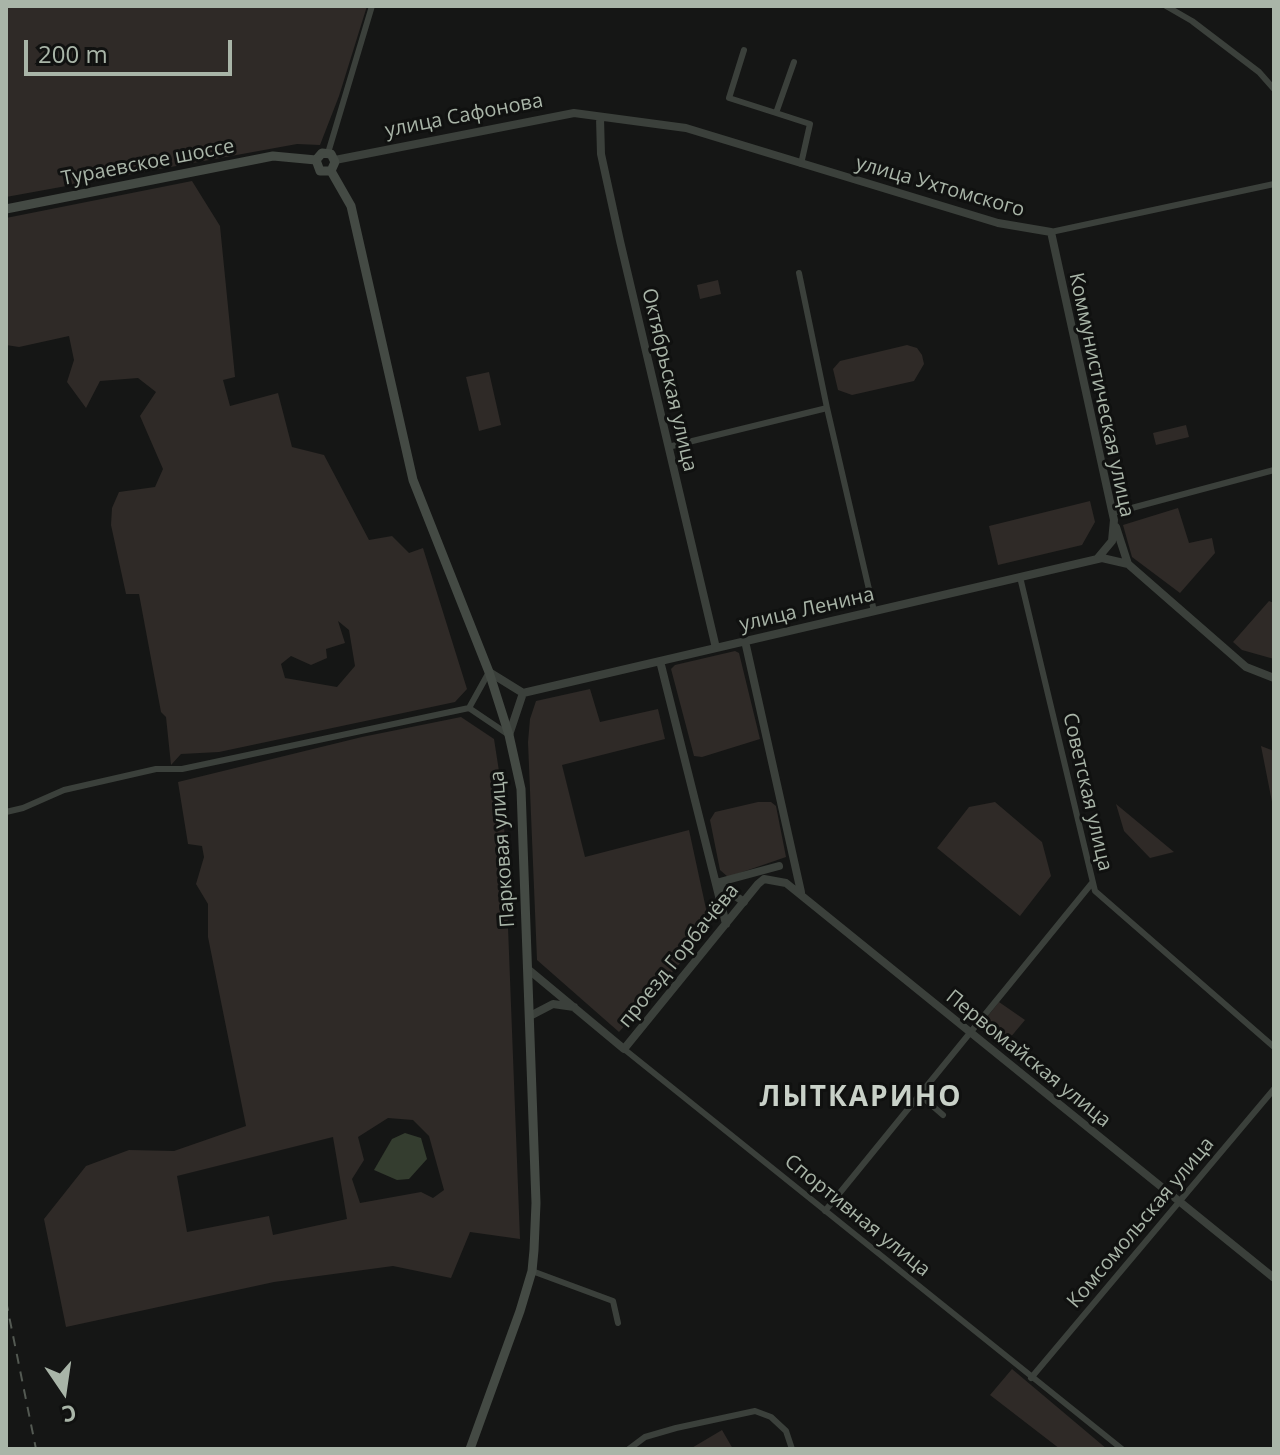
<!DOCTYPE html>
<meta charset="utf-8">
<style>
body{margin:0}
#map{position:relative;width:1280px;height:1455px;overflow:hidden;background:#151615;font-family:"Open Sans",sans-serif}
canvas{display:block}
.frame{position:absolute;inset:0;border:8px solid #a9b5a8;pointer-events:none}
.north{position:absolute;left:24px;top:1351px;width:80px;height:80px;-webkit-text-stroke:6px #101110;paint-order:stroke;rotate:167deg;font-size:22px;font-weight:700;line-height:32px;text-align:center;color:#a9b5a8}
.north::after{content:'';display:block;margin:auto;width:28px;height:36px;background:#a9b5a8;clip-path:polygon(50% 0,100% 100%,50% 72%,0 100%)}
.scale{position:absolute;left:24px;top:40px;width:208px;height:36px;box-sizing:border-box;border:4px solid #a9b5a8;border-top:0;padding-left:10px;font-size:24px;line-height:28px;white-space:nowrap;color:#a9b5a8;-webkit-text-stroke:6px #101110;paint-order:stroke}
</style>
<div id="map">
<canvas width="1280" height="1455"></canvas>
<div class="frame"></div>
<div class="north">С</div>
<div class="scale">200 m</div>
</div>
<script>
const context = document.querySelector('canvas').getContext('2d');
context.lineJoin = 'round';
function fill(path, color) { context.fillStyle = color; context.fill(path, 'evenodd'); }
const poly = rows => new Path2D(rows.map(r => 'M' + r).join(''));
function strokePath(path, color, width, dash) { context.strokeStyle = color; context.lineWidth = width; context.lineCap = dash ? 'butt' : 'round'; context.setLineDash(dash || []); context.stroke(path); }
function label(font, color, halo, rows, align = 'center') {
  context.font = font + ' "Open Sans",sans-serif'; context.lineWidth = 6; context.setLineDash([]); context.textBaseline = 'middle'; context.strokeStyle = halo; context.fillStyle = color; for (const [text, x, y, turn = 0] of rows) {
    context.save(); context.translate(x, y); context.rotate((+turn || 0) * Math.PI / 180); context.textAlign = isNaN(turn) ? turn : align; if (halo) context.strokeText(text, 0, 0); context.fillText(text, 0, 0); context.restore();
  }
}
const green = poly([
 [6,6,367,6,339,96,320,145,297,144,6,197],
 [192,181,220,226,235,377,223,380,230,406,278,393,292,447,324,455,369,540,392,536,409,553,423,548,467,689,455,702,219,752,181,754,171,765,166,717,161,712,139,594,126,594,111,525,112,508,119,492,155,487,163,469,140,416,156,392,138,378,100,381,86,408,67,382,74,360,69,336,19,347,6,345,6,218],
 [338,621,349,630,355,666,337,687,285,678,281,664,291,656,311,665,327,658,326,649,345,643],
 [718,280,721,294,700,299,697,285],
 [907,345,917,348,922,355,924,364,914,381,852,395,838,390,833,369,840,361],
 [489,372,501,425,479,431,466,377],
 [1186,425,1189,437,1156,445,1153,433],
 [1090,501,1095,522,1082,545,998,565,989,526],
 [1178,508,1189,543,1212,538,1215,553,1180,593,1132,557,1123,525],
 [1269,601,1274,603,1274,659,1242,650,1233,642],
 [735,651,739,653,760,739,702,757,694,756,671,669,675,665],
 [590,689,600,722,658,709,665,739,562,765,585,857,689,830,708,918,705,935,619,1032,537,960,528,742,530,719,536,701],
 [461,717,494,739,503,797,520,1239,470,1232,451,1278,393,1266,274,1282,66,1327,44,1219,86,1166,129,1150,174,1151,246,1126,208,937,208,904,196,884,204,857,202,846,188,844,178,782,362,737],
 [388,1118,413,1120,429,1136,444,1190,433,1198,421,1192,360,1203,352,1179,364,1160,358,1137],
 [333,1137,347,1219,273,1235,269,1216,187,1232,177,1176],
 [1261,746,1274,751,1274,813,1272,802],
 [758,802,771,802,776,806,786,857,728,877,720,870,710,820,715,812],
 [995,802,1042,842,1051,876,1020,916,937,848,969,807],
 [1116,804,1174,852,1150,858,1124,831],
 [999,1002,1025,1020,1004,1045,980,1026],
 [1012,1369,1107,1449,1060,1449,990,1395],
 [722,1430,733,1449,690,1449]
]);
const water = poly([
 [405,1133,421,1138,427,1159,409,1179,397,1180,374,1170,392,1139]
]);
const minor = poly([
 [1166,6,1192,21,1259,72,1274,89],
 [744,50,729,98,776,113],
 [794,62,776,113,810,124,801,164],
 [328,153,372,6],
 [1051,232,1274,184],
 [827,408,874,611],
 [668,447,827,408,799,273],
 [1113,513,1274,470],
 [1020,577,1095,891,1274,1047],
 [469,708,489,672],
 [6,812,23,808,64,790,156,769,182,769,469,708,509,735],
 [624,1049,1122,1449],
 [920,1095,943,1115],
 [825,1211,1092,883],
 [532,1271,613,1301,618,1323],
 [1031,1378,1274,1089],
 [629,1449,645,1437,676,1428,755,1411,771,1417,786,1431,792,1449]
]);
const tertiary = poly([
 [600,118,601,154,620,241,716,648],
 [335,160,574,113,686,128,998,223,1051,232,1114,520,1112,541,1097,559],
 [1116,527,1128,564],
 [745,641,801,892],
 [660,661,726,924],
 [489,672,523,693,1102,558,1128,564,1246,667,1274,678],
 [509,735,523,693],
 [716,883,779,866],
 [717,883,744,902],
 [529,970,624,1049,758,884,764,879,786,883,1274,1278],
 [530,1016,553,1004,574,1007]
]);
const secondary = poly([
 [316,160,322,153,331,154,335,162,331,171],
 [316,160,320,171,331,171],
 [331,171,351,206,413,480,489,672,509,735,521,789,536,1203,534,1250,532,1271,520,1311,470,1449],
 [6,209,273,156,316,160]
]);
const rail = poly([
 [6,1301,36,1449]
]);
const streetNames = [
 ["улица Сафонова",464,116,-11],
 ["Тураевское шоссе",148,163,-11],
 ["улица Ухтомского",940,187,16],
 ["Октябрьская улица",669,380,77],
 ["Коммунистическая улица",1101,395,78],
 ["улица Ленина",807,610,-13],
 ["Советская улица",1087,792,77],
 ["Парковая улица",503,849,-94],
 ["проезд Горбачёва",679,956,-51],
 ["Первомайская улица",1028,1059,39],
 ["Спортивная улица",857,1216,39],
 ["Комсомольская улица",1141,1223,-50]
];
const districtNames = [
 ["ЛЫТКАРИНО",861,1098]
];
fill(green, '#2f2a27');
fill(water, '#343d2f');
strokePath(minor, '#3b403b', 6);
strokePath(tertiary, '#3b403b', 8);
strokePath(secondary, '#444a44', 9);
strokePath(rail, '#535952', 2, [10, 8]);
label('20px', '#a9b5a8', '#101110', streetNames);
context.letterSpacing = '2px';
label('bold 28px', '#c9d1c8', '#101110', districtNames);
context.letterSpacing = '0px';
</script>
